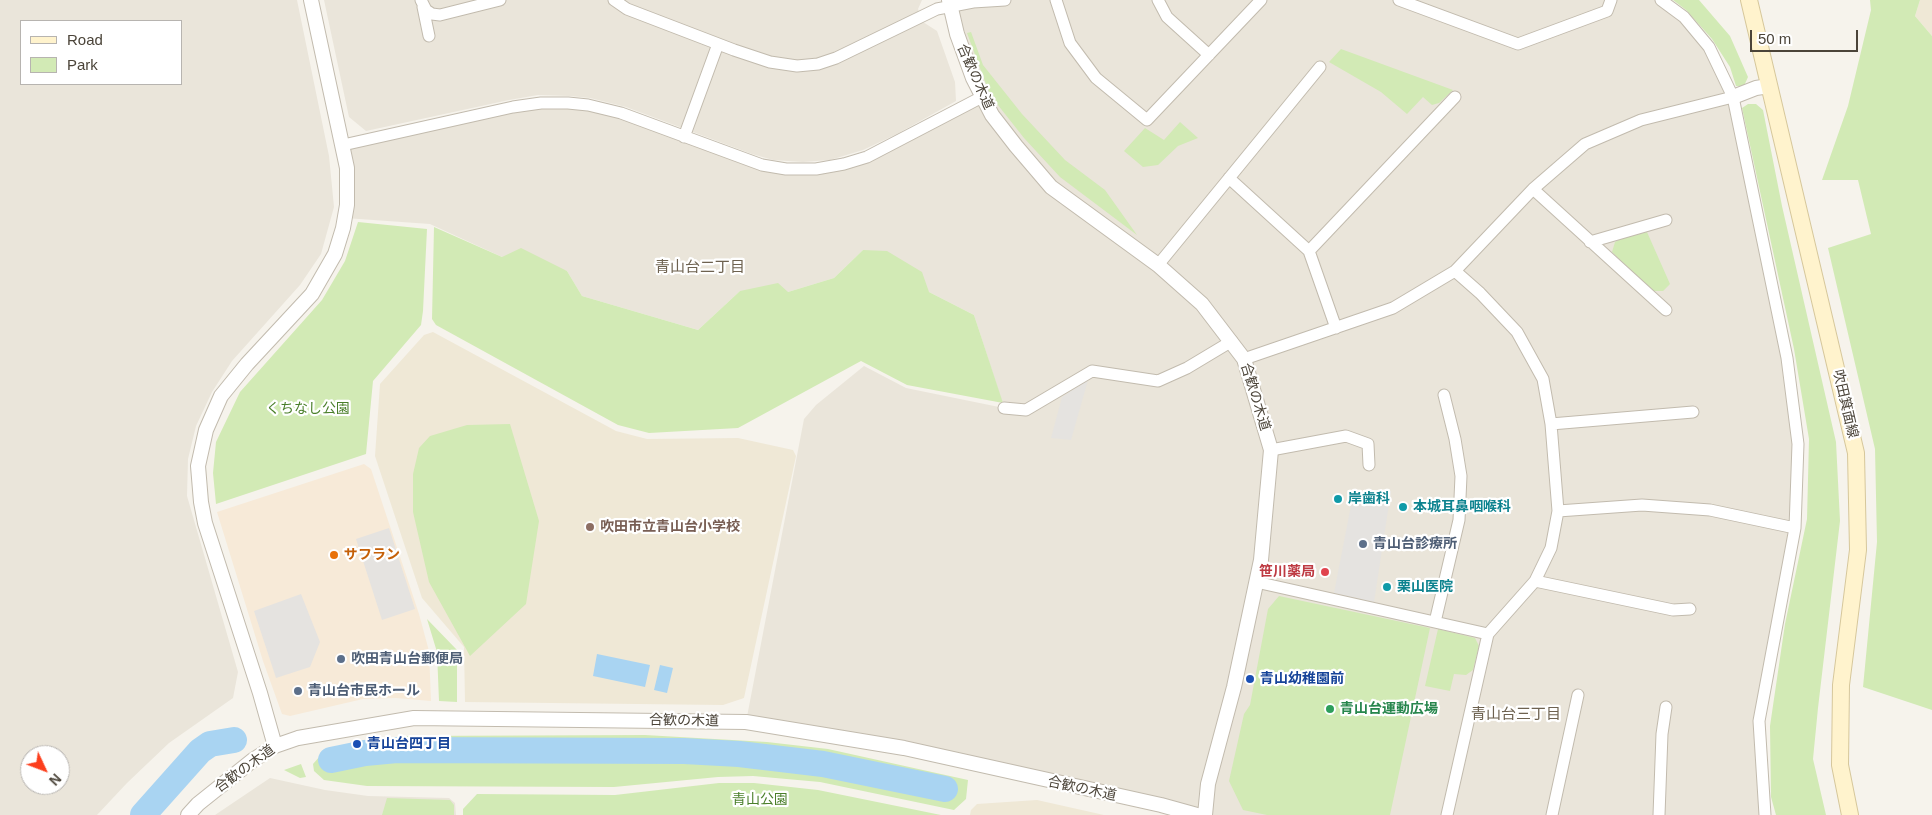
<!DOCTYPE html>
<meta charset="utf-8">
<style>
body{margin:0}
#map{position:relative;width:1932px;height:815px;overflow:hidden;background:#f6f3ec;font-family:Arial,sans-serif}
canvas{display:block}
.legend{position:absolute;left:20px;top:20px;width:162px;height:65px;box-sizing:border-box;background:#fff;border:1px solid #b7b4b0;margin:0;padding:6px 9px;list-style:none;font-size:15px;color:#4b4439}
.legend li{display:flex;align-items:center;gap:10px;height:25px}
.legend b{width:25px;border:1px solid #b7b4b0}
.north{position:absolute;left:20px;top:745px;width:50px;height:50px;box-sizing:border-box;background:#fff;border:1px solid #b7b4b0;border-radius:50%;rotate:133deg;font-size:14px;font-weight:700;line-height:20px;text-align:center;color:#4b4439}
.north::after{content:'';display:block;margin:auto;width:18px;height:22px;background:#fc3f1d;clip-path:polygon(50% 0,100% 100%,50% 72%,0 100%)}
.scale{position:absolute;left:1750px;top:30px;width:108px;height:22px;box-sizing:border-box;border:2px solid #4b4439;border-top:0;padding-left:6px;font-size:15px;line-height:18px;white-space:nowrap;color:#4b4439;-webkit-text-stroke:4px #fff;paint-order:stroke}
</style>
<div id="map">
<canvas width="1932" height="815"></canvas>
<ul class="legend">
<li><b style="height:6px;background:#fff3cd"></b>Road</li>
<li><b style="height:14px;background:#d2eab5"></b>Park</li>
</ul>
<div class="north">N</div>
<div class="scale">50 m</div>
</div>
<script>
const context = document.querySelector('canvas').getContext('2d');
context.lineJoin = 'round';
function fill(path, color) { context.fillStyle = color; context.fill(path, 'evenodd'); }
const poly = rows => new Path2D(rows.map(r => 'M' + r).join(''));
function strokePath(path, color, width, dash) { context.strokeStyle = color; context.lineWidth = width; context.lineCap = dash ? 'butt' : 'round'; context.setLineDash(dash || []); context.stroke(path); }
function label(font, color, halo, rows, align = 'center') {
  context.font = font + ' Arial,"Noto Sans JP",sans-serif'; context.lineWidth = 4.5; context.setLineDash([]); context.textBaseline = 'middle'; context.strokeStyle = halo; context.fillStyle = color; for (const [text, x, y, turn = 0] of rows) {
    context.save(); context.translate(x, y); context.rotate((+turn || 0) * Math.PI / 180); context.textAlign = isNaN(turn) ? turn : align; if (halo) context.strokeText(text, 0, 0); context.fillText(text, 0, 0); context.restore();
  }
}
const residential = poly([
 [0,0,297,0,329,156,334,207,321,254,300,285,232,361,212,392,196,426,188,459,187,496,238,672,233,698,169,743,127,783,97,815,0,815],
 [21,21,181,21,181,84,21,84],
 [30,755,60,755,60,785,30,785],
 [324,0,922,0,918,9,923,22,937,31,955,82,956,101,897,134,863,150,830,160,803,162,773,160,752,154,626,107,590,98,570,96,538,95,509,100,366,131,349,117],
 [949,0,1661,0,1709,47,1733,97,1798,444,1795,528,1759,721,1765,815,1197,815,746,722,804,419,816,405,864,366,906,388,1004,408,974,315,929,292,863,250,834,278,788,292,740,291,698,330,582,296,567,271,502,257,430,224,345,218,343,145,499,110,588,105,762,165,844,164,982,97],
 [270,778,325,790,368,796,449,798,455,803,456,815,215,815]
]);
const commercial = poly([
 [364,464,371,469,419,614,429,651,431,701,396,698,363,699,290,716,282,714,263,661,217,512]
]);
const education = poly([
 [1920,0,1932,0,1932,36,1915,16],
 [433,332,616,431,647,439,738,438,793,450,796,456,744,698,723,705,465,702,464,647,422,598,375,456,380,384,424,335],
 [1037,800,1104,815,970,815,971,810,977,804]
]);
const green = poly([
 [1673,0,1699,0,1730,36,1748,77,1744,86,1736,86,1730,67,1712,39,1686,10],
 [1870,0,1920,0,1915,16,1932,36,1932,710,1863,687,1877,542,1875,449,1828,248,1871,234,1858,180,1822,180,1848,106,1871,10],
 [971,32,983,65,1022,114,1065,160,1105,190,1137,235,1060,177,1024,138,990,95,967,33],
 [1341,49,1453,90,1439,103,1432,105,1423,97,1407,114,1381,92,1329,62],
 [1748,104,1756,104,1763,110,1782,206,1836,442,1840,521,1818,708,1813,759,1826,815,1776,815,1771,797,1770,726,1785,624,1807,519,1809,439,1794,349,1742,108],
 [1180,122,1198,138,1178,146,1158,165,1143,167,1124,151,1145,128,1164,140],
 [358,222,427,229,423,311,421,325,373,381,366,454,216,504,213,473,216,442,240,392,322,300,345,261],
 [434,227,502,257,521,248,567,271,582,296,698,330,740,291,778,283,788,292,834,278,863,250,887,251,922,272,929,292,974,315,1003,403,907,385,861,361,738,428,649,433,618,425,436,325,432,319],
 [1647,232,1670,284,1663,291,1653,291,1612,252,1615,242,1623,238],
 [510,424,539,521,526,604,470,656,429,582,413,512,413,474,419,448,430,436,467,425],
 [1279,596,1430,628,1390,815,1267,815,1243,810,1229,781,1244,714,1250,705,1268,609],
 [427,619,457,650,457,702,439,701,437,652],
 [1438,629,1475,638,1479,646,1473,670,1466,675,1454,674,1450,691,1425,686],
 [645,735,767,742,828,749,968,780,966,799,954,810,820,782,753,776,718,777,614,787,367,786,324,780,314,771,313,764,320,756,369,746,404,736],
 [301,764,306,777,300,778,284,770],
 [719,783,754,783,818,790,941,815,463,815,463,809,477,794,615,795],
 [387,798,450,800,454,805,454,815,382,815]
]);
const parking = poly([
 [1088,380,1071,440,1051,438,1062,397],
 [1391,491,1374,602,1334,593,1353,495],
 [389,528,415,609,382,620,356,539],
 [301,594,320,642,310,667,276,678,254,611]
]);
const water = poly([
 [597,654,650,665,645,687,593,676],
 [660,665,673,668,667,693,654,690]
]);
const river = poly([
 [331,760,365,753,397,750,684,751,739,754,823,764,945,789],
 [143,815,200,751,210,744,234,740]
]);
const minor = poly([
 [421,0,426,10,432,14,440,15,500,0],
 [614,0,627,9,734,50,770,62,797,66,818,64,836,58,937,9,973,2,1005,0],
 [1056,0,1070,43,1096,78,1147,120,1261,0],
 [1158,0,1167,17,1209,55],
 [1399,0,1518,44,1607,11,1611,0],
 [1661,0,1684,17,1709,47,1733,97,1787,358,1798,444,1795,528,1759,721,1765,815],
 [423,7,429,36],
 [684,137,718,44],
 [343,145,513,107,541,103,568,103,588,105,621,113,762,165,786,169,816,169,844,164,867,157,982,97],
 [1229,178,1309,251,1336,328],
 [1533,189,1666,310],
 [1590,242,1666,220],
 [1309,251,1455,97],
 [1158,265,1320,67],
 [1244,359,1393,308,1455,271,1533,189,1585,144,1641,120,1733,97],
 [1004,408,1026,410,1092,371,1158,381,1187,368,1232,341],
 [1551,424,1693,412],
 [1271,450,1346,436,1368,444,1369,465],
 [1558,511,1642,505,1710,510,1795,528],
 [1535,581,1673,610,1690,609],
 [1256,582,1488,634],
 [1435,622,1459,520,1461,476,1455,439,1444,395],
 [1447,815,1488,634,1535,581,1551,548,1558,511,1551,424,1543,379,1517,332,1480,293,1455,271],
 [1552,815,1578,695],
 [1659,815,1662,734,1666,707]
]);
const tertiary = poly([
 [949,0,957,34,973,78,992,115,1016,146,1051,187,1158,265,1202,304,1244,359,1271,450,1261,560,1234,687,1208,784,1205,815],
 [1733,97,1756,88,1769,86],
 [275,746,260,693,205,523,201,502,198,466,206,430,221,396,247,364,312,294,335,254,343,228,347,205,347,168,311,0],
 [188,815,198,804,253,760,275,746,298,738,414,718,746,722,904,748,1161,805,1197,815]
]);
const secondary = poly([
 [1749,0,1856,453,1858,550,1841,685,1840,765,1850,815]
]);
const markers = [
 [1338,499,5,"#0f9aa8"],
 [1403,507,5,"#0f9aa8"],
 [590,527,5,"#8d6e63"],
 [1363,544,5,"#5c6f8a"],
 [334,555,5,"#e8710a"],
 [1325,572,5,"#e0444e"],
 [1387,587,5,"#0f9aa8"],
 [341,659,5,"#5c6f8a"],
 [1250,679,5,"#1a4fb4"],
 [298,691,5,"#5c6f8a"],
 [1330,709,5,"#2e9e5b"],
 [357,744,5,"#1a4fb4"]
];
const streetNames = [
 ["合歓の木道",975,77,66],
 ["合歓の木道",1255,397,73],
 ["吹田箕面線",1845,404,77],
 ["合歓の木道",684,721,1],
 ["合歓の木道",245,769,-36],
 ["合歓の木道",1082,789,12]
];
const parkNames = [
 ["くちなし公園",308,409],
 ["青山公園",760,800]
];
const cultureNames = [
 ["岸歯科",1348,499],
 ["本城耳鼻咽喉科",1413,507],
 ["栗山医院",1397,587]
];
const educationNames = [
 ["吹田市立青山台小学校",600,527]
];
const serviceNames = [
 ["青山台診療所",1373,544],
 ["吹田青山台郵便局",351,659],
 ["青山台市民ホール",308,691]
];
const foodNames = [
 ["サフラン",344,555]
];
const healthNames = [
 ["笹川薬局",1315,572]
];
const transitNames = [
 ["青山幼稚園前",1260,679],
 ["青山台四丁目",367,744]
];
const leisureNames = [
 ["青山台運動広場",1340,709]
];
const neighbourhoodNames = [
 ["青山台二丁目",700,268],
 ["青山台三丁目",1516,715]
];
fill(residential, '#eae5da');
fill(commercial, '#f7ead8');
fill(education, '#efe8d6');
fill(green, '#d2eab5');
fill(parking, '#e5e3e0');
fill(water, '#a9d4f2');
strokePath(river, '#a9d4f2', 26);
strokePath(minor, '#c2bbae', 13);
strokePath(tertiary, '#c2bbae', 16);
strokePath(secondary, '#d6c79b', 18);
strokePath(minor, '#fff', 11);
strokePath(tertiary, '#fff', 14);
strokePath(secondary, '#fff3cd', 16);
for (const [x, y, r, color] of markers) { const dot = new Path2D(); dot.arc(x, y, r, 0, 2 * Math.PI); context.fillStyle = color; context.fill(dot); strokePath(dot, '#fff', 2); }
label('14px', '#4b4439', '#fff', streetNames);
label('14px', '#4a7f2a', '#fff', parkNames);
label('bold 14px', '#0d838f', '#fff', cultureNames, 'left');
label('bold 14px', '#785e54', '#fff', educationNames, 'left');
label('bold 14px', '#4e5e75', '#fff', serviceNames, 'left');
label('bold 14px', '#c56008', '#fff', foodNames, 'left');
label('bold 14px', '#be3a42', '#fff', healthNames, 'right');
label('bold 14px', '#164399', '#fff', transitNames, 'left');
label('bold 14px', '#27864d', '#fff', leisureNames, 'left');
label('15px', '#6e6250', '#fff', neighbourhoodNames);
</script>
